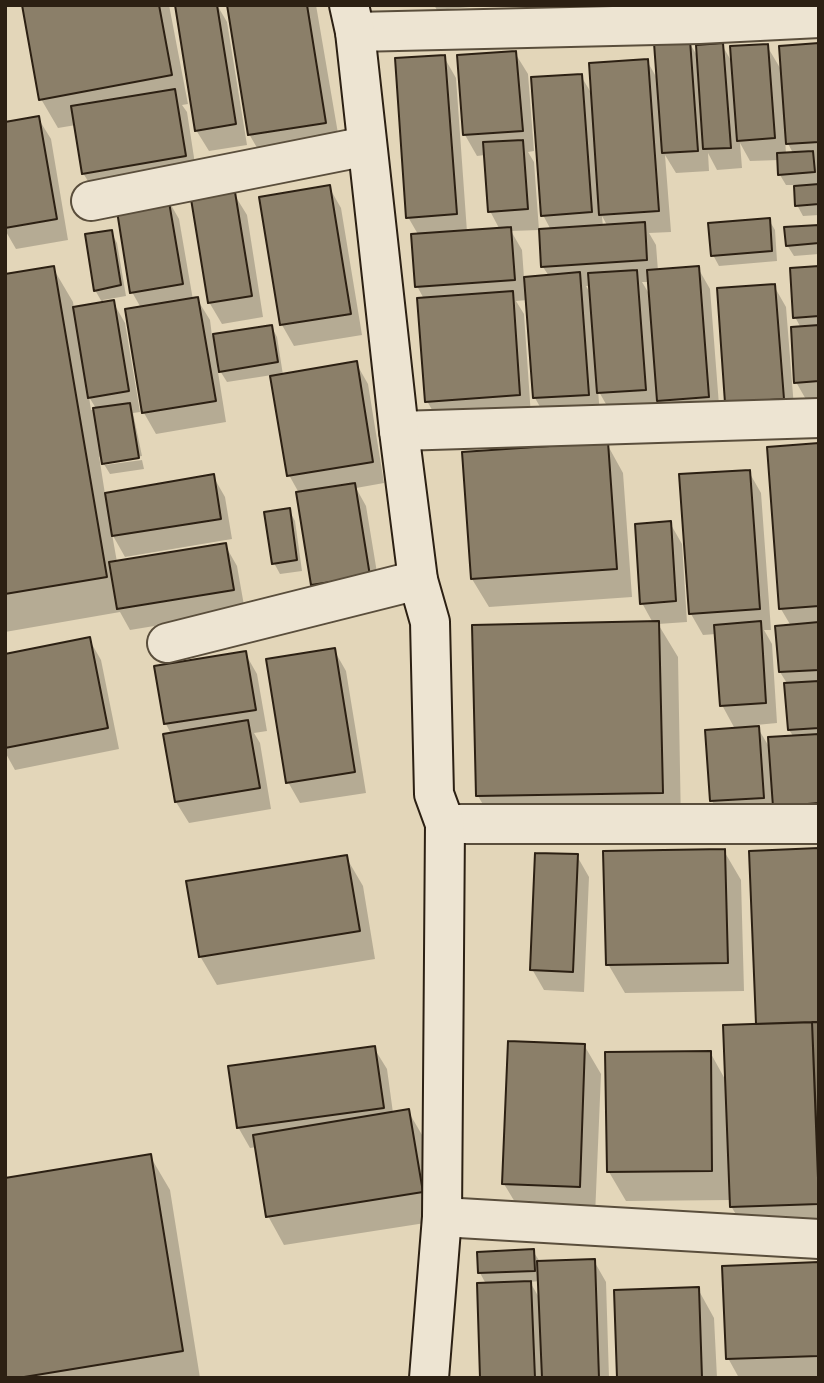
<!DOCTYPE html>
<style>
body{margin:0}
#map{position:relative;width:824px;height:1383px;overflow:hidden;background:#e3d6b9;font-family:"IM FELL Double Pica",serif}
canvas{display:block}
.frame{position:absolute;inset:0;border:7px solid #2c2013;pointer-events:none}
</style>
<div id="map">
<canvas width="824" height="1383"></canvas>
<div class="frame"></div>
</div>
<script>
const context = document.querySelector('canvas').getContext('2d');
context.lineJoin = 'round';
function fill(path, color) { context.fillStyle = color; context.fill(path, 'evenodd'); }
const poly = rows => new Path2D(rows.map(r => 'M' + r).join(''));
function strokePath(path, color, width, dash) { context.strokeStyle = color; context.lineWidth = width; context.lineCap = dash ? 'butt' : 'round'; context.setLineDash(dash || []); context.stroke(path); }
const shadow = poly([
 [23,5,169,5,188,104,182,105,187,112,197,177,96,194,83,173,76,125,58,128,41,99],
 [185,5,217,5,227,22,247,145,209,151,196,130],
 [229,5,316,5,341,151,266,163,249,134],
 [434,5,492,5,437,10],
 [689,42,699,59,722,45,733,64,767,46,783,73,819,45,819,215,803,216,797,205,796,185,786,185,780,175,779,160,750,161,740,143,742,168,717,170,708,153,709,171,676,173,665,155,671,232,649,233,656,245,658,271,698,268,710,289,720,418,671,421,656,396,657,410,611,413,598,390,600,415,547,419,535,398,528,300,516,301,524,314,531,416,439,422,427,401,424,299,417,286,419,236,408,217,444,57,456,78,467,232,500,230,490,211,485,155,477,156,465,135,515,53,528,74,534,151,528,152,534,162,539,230,511,231,522,250,524,278,549,276,543,267,551,230,543,215,581,76,593,96,647,61,658,80],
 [785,138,793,153,786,154],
 [602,216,608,227,603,227],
 [642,282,649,282,651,297],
 [586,286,591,286,592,296],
 [38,118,51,139,68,240,16,249,5,230,5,124],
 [329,187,341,208,362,335,294,346,282,325],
 [234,194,247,215,263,317,222,324,209,302],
 [167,198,179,219,193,300,197,299,210,320,212,336,271,326,277,337,283,375,356,363,368,384,384,483,356,488,366,506,381,597,325,606,313,585,299,493,289,475,272,375,227,382,217,366,226,422,156,434,144,413,127,311,141,308,132,292],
 [769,220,775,230,777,261,719,266,713,255],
 [819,226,819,254,794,256,787,245],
 [111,232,117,243,126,296,103,300,104,304,113,302,125,323,140,412,133,413,142,456,105,461,105,465,142,460,144,469,110,474,99,456,105,494,213,476,225,497,232,539,125,557,112,534,117,562,225,545,237,566,245,611,130,630,120,612,5,632,5,276,53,268,73,302,74,309,103,304,95,290],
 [89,397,97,410,91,410],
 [819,268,819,403,808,403,796,382,801,328,795,317],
 [774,286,786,307,795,420,739,424],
 [607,444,623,473,632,597,489,607,472,579],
 [819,445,819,825,724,822,712,801,735,729,722,705,716,634,703,635,691,614,681,476,749,472,761,493,771,630,764,630,772,644,777,723,756,725,771,750,794,737,789,730,788,685,780,672,791,626,781,609],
 [289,510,295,521,302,571,280,574,274,563],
 [670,523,682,544,687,622,658,624,678,657,681,826,498,830,478,796,653,623,642,603],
 [89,639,101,660,119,749,15,770,5,752,5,656],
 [334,650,346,671,366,793,300,803,288,782],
 [245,653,257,674,267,731,254,733,260,743,271,809,189,823,176,802,171,734,166,724,156,668],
 [819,850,819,1233,748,1235,731,1206,731,1200,626,1201,609,1172,710,1052,726,1081,758,1026],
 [724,851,741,880,744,991,625,993,608,964],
 [577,856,589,877,584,992,544,990,532,969],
 [346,857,363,886,375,959,217,985,200,956],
 [584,1045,601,1074,595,1216,521,1212,504,1184],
 [374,1048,387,1069,393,1113,408,1111,425,1140,438,1221,284,1245,268,1216,257,1147,250,1148,238,1127],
 [150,1156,170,1190,200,1378,5,1378],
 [533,1251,540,1262,594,1261,606,1282,609,1378,482,1378,486,1284,480,1273],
 [540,1281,541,1301,530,1282],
 [819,1264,819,1378,739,1378,728,1358],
 [698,1289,714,1318,717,1378,619,1378]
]);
const building = poly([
 [22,5,159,5,172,75,39,100,22,5],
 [175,5,217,5,236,124,195,131,175,5],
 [227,5,307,5,326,123,248,135,227,5],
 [690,40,698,151,662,153,654,43,690,40],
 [723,43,731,148,703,149,696,45,723,43],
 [819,43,819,142,786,144,779,46,819,43],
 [768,44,775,138,737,141,730,46,768,44],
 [516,51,523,131,463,135,457,55,516,51],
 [445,55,457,214,406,218,395,58,445,55],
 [648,59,659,211,599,215,589,63,648,59],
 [582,74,592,212,541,216,531,77,582,74],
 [175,89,186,156,82,174,71,106,175,89],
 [39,116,57,219,5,228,5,122,39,116],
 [523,140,528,209,488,212,483,142,523,140],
 [813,151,815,172,778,175,777,153,813,151],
 [819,184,819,204,795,206,794,186,819,184],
 [330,185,351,314,280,325,259,197,330,185],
 [235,192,252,296,208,303,191,199,235,192],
 [168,196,183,284,130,293,116,205,168,196],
 [770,218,772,251,711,256,708,223,770,218],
 [645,222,647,260,541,267,539,229,645,222],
 [819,225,819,243,786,246,784,227,819,225],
 [511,227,515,280,415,287,411,234,511,227],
 [112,230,121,285,94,291,85,234,112,230],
 [54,266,107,577,5,594,5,274,54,266],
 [699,266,709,397,657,401,647,270,699,266],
 [819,266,819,316,793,318,790,268,819,266],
 [637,270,646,390,597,393,588,273,637,270],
 [580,272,589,395,533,398,524,277,580,272],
 [775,284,784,399,725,403,717,288,775,284],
 [513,291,520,395,425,402,417,298,513,291],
 [198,297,216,401,142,413,125,309,198,297],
 [114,300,129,391,88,398,73,307,114,300],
 [272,325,278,362,219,372,213,334,272,325],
 [819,325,819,381,794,383,791,327,819,325],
 [357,361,373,462,287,476,270,376,357,361],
 [130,403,139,458,102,464,93,408,130,403],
 [608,442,617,569,471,579,462,452,608,442],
 [819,443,819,606,779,609,767,447,819,443],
 [750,470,760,609,689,614,679,474,750,470],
 [214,474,221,519,112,536,105,493,214,474],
 [355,483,370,576,311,585,296,492,355,483],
 [290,508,297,560,272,564,264,512,290,508],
 [671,521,676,601,640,604,635,524,671,521],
 [226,543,234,590,117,609,109,562,226,543],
 [659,621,663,793,476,796,472,625,659,621],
 [761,621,766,703,720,706,714,625,761,621],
 [819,622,819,670,779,672,775,626,819,622],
 [90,637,108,728,5,748,5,654,90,637],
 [335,648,355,772,286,783,266,659,335,648],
 [246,651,256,710,164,724,154,666,246,651],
 [819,681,819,728,788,730,784,683,819,681],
 [248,720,260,788,175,802,163,734,248,720],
 [759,726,764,798,710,801,705,730,759,726],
 [819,734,819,803,773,807,768,737,819,734],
 [819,848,819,1022,756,1024,749,851,819,848],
 [725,849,728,963,606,965,603,851,725,849],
 [535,853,578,854,573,972,530,970,535,853],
 [347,855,360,931,199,957,186,881,347,855],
 [812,1022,819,1022,819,1190,812,1022],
 [812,1022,819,1204,730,1207,723,1025,812,1022],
 [508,1041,585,1044,580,1187,502,1184,508,1041],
 [375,1046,384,1108,237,1128,228,1066,375,1046],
 [711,1051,712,1171,607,1172,605,1052,711,1051],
 [409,1109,423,1192,266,1217,253,1135,409,1109],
 [151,1154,183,1351,18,1378,5,1378,5,1178,151,1154],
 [534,1249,535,1271,478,1273,477,1252,534,1249],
 [595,1259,599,1378,542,1378,537,1261,595,1259],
 [819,1262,819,1356,726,1359,722,1266,819,1262],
 [531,1281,535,1378,480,1378,477,1283,531,1281],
 [699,1287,702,1378,617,1378,614,1290,699,1287]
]);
const street = poly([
 [355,32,699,24,819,18],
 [91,201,367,146],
 [399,431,819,418],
 [167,643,418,580],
 [445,824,819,824],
 [442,1217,819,1239]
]);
const secondary = poly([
 [349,5,355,32,399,431,418,580,430,622,434,794,445,824,442,1217,429,1378]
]);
fill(shadow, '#0003');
fill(building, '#8b7f69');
strokePath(building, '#2c2013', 2);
strokePath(street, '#5a4e3c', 42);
strokePath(secondary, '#2c2013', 42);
strokePath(street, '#ede4d2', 38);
strokePath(secondary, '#ede4d2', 38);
</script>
